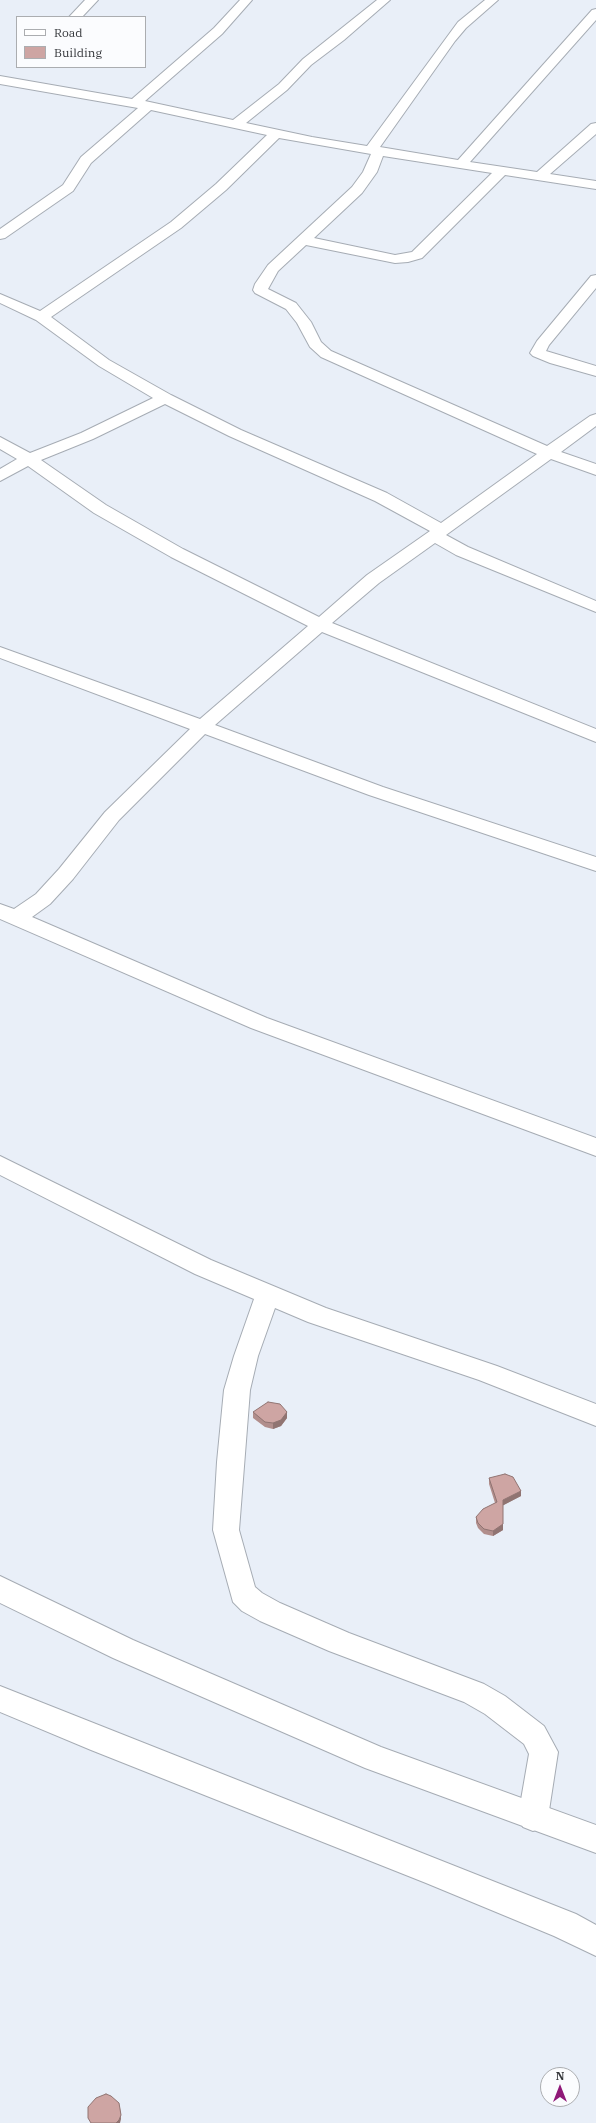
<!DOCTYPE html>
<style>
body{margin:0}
#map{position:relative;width:596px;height:2123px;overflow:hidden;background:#e9eff8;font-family:"IBM Plex Serif",serif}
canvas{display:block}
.legend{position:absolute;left:16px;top:16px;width:130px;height:52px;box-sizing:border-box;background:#fbfcfe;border:1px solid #abadb0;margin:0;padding:5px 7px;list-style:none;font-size:12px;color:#34363a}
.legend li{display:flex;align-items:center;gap:8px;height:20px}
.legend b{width:20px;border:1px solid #abadb0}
.north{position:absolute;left:540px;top:2067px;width:40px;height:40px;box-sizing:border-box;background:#fbfcfe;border:1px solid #abadb0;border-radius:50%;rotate:0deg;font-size:11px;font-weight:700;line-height:16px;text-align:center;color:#34363a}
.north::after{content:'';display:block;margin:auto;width:14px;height:18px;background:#8f1878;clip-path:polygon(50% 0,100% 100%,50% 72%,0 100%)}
</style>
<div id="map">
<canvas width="596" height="2123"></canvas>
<ul class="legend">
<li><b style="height:5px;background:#fff"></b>Road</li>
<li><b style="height:11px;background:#cea5a3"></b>Building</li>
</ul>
<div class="north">N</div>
</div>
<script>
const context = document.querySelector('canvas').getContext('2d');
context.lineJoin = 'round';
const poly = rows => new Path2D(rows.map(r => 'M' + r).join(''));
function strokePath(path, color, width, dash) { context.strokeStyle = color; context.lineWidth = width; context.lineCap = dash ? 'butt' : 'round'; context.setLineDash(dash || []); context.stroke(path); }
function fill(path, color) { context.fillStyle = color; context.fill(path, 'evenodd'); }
const minor = poly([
 [85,0,98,0,82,17,69,17,85,0],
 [240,0,252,0,222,34,145,101,233,120,279,84,303,59,377,0,390,0,344,40,311,65,287,90,246,123,312,137,367,146,458,22,485,0,498,0,466,28,455,41,380,147,458,160,592,10,596,9,596,20,470,162,537,172,591,124,596,123,596,134,550,174,596,181,596,189,505,175,422,258,408,262,395,263,306,245,278,271,268,289,296,303,311,322,321,342,331,351,547,446,590,416,596,414,596,426,561,452,596,464,596,475,551,459,446,535,468,547,596,601,596,612,456,555,435,543,379,583,332,623,596,729,596,742,322,632,215,725,383,787,596,857,596,871,369,795,205,734,119,820,73,879,50,904,32,917,267,1018,596,1138,596,1156,251,1028,0,919,0,904,14,909,36,894,59,869,105,812,190,729,0,658,0,647,200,719,308,626,171,557,94,513,28,466,0,481,0,469,17,459,0,449,0,437,30,453,81,433,153,398,99,366,36,320,0,303,0,294,40,311,171,222,216,184,267,135,151,110,91,163,73,191,5,238,0,239,0,229,63,185,81,157,138,108,0,84,0,76,132,99,214,28,240,0],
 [279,138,371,154,363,172,352,187,268,265,255,284,253,290,255,293,286,309,297,323,310,347,321,357,537,454,441,523,387,493,241,430,171,395,109,360,51,317,181,228,226,190,279,138],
 [383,156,492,173,412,252,395,255,314,238,362,193,377,172,383,156],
 [165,404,229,436,375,501,430,531,367,575,319,617,183,549,106,505,41,460,93,439,165,404],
 [596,275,596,288,549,345,546,351,596,366,596,376,550,363,533,356,530,353,537,341,591,276,596,275],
 [0,1156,211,1260,326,1308,497,1366,596,1404,596,1426,479,1380,308,1322,275,1308,258,1356,250,1390,239,1530,255,1587,262,1593,280,1603,349,1633,484,1684,505,1696,544,1726,558,1752,548,1817,543,1827,533,1831,523,1827,518,1817,529,1754,524,1744,485,1714,464,1702,329,1651,260,1621,242,1611,233,1602,213,1530,217,1462,224,1390,234,1356,254,1299,195,1274,0,1175,0,1156],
 [0,1686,576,1914,596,1925,596,1956,554,1936,426,1883,91,1750,0,1712,0,1686]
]);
const tertiary = poly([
 [0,1576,133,1640,381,1747,596,1825,596,1853,365,1768,113,1658,0,1603,0,1576]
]);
const wall = poly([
 [253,1412,287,1412,287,1418,281,1426,273,1429,265,1427,253,1418],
 [489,1478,521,1491,521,1496,503,1505,503,1530,493,1536,484,1534,478,1528,476,1523,476,1517,495,1503,489,1484]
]);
const shadedWall = poly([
 [287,1412,287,1418,281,1426,273,1429,273,1423],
 [521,1491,521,1496,502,1506,503,1500],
 [503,1524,503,1530,493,1536,493,1531],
 [120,2108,121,2119,120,2123,116,2123]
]);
const building = poly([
 [268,1402,280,1404,287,1412,281,1420,273,1423,265,1422,253,1412,268,1402],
 [505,1474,513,1477,521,1491,503,1500,503,1524,493,1531,484,1529,478,1523,476,1517,483,1509,497,1502,489,1478,505,1474],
 [106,2094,111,2096,119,2103,121,2115,119,2120,116,2123,91,2123,88,2118,88,2107,96,2098,106,2094]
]);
strokePath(minor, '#a6acb4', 2);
strokePath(tertiary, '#a6acb4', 2);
fill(minor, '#fff');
fill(tertiary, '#fff');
fill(wall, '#b18e8c');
fill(shadedWall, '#907472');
fill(building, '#cea5a3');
strokePath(building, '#907472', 1);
</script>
